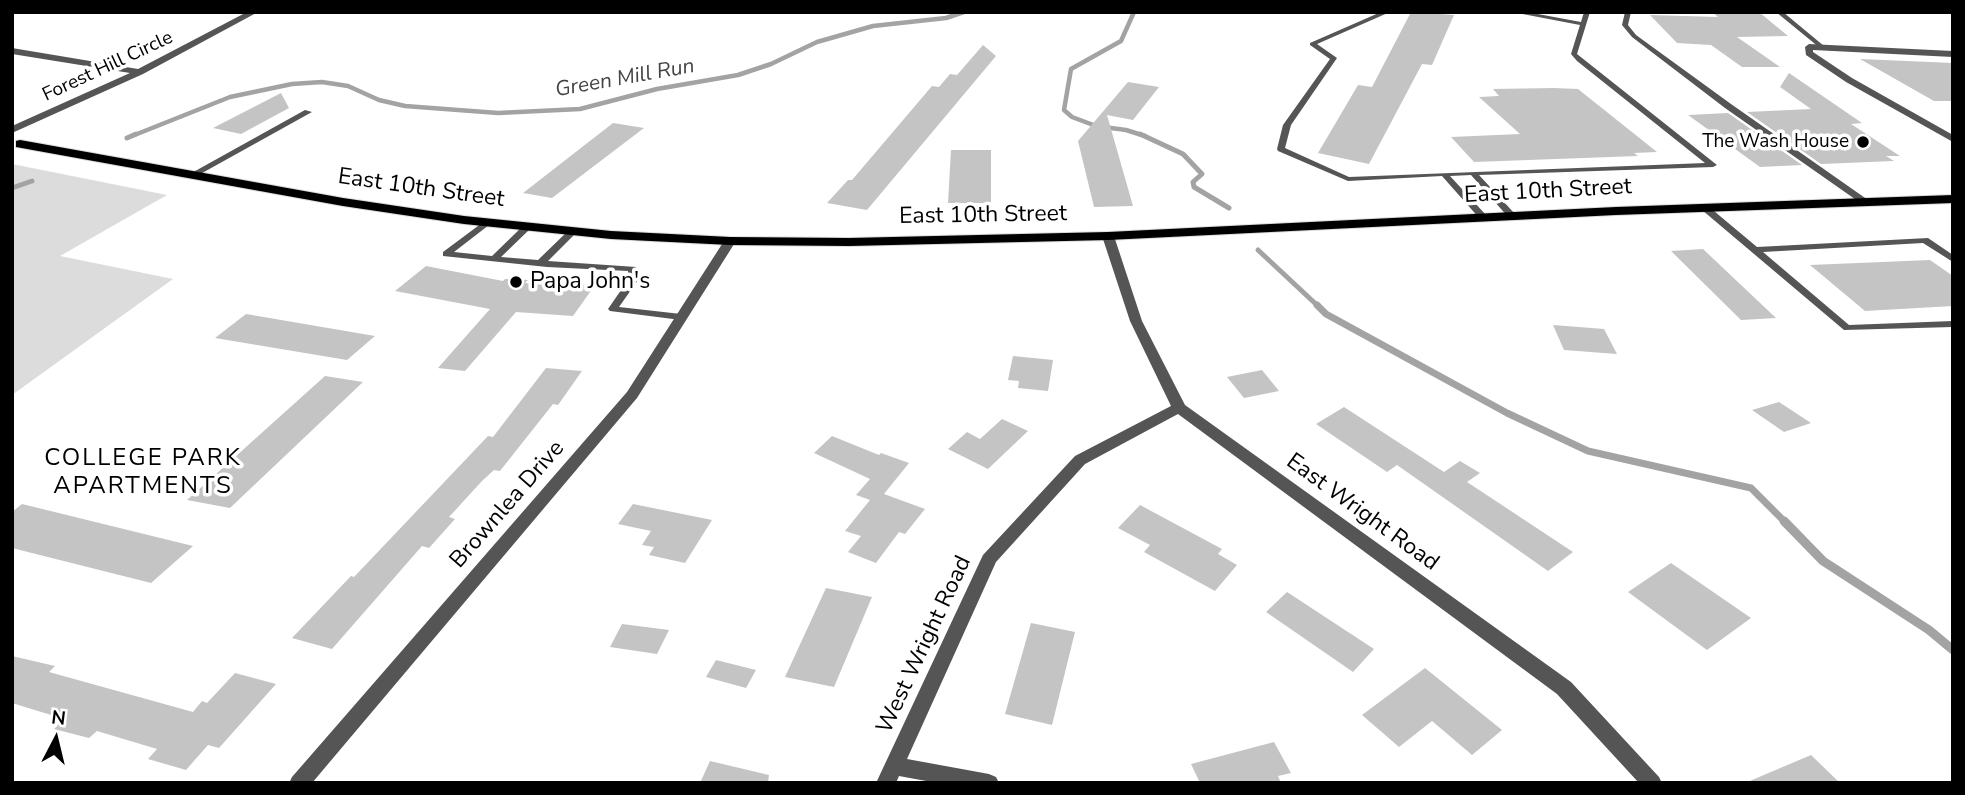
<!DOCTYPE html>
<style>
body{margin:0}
#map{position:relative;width:1965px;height:795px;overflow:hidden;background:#fff;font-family:"Nunito Sans",sans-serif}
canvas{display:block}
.frame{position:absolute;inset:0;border:14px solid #000;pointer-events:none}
.north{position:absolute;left:21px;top:704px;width:70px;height:70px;-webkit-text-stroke:5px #fff;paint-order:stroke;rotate:7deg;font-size:19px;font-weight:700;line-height:28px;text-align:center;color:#000}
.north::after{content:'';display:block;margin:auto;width:24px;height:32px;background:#000;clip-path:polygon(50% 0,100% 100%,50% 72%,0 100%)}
</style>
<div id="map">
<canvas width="1965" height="795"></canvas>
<div class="frame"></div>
<div class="north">N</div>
</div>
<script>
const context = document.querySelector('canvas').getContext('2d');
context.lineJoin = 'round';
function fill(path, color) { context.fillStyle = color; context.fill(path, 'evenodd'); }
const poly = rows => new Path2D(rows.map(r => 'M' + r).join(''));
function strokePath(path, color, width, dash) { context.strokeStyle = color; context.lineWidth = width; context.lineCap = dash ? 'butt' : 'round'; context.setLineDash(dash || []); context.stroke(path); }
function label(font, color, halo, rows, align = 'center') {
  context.font = font + ' "Nunito Sans",sans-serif'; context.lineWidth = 7; context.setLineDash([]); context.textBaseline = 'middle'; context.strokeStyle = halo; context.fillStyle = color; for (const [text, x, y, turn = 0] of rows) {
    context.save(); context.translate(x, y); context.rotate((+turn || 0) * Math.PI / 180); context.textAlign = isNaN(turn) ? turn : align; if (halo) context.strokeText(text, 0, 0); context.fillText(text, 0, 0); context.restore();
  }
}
const green = poly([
 [12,164,167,195,60,256,173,279,12,395]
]);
const streamFar3 = poly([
 [1134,12,1121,41,1071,69,1064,110,1072,117,1096,126,1126,130,1145,136],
 [132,136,230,97,292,84,322,82,348,86,379,100,405,106,498,113,580,109,657,89,738,75,771,64,817,42,873,26,946,18,964,12]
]);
const streamFar2 = poly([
 [1140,134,1183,154,1202,174,1193,182,1194,187,1229,208],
 [127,138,136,134],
 [12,188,32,181],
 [1258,250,1319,307]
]);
const streamFar1 = poly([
 [1317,305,1326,314,1507,413,1588,451,1751,488,1786,523]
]);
const stream = poly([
 [1784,521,1823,561,1929,630,1953,650]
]);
const building = poly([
 [1411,12,1454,15,1432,65,1422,64,1369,164,1318,153,1358,85,1372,87],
 [1712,12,1759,12,1788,36,1737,37,1780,67,1742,67,1711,45,1677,43,1650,15,1718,17],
 [983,45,996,56,867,210,827,203,848,180,852,180,932,86,939,87,950,74,957,75],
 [1860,59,1953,63,1953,101,1934,101],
 [1789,73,1862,123,1851,124,1900,156,1886,156,1894,161,1821,164,1747,112,1811,109,1780,87],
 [1128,82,1159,87,1133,120,1107,115,1133,206,1094,207,1078,141],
 [1554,88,1578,89,1657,152,1634,153,1638,156,1474,162,1451,137,1520,134,1479,97,1499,96,1493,89],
 [281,93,289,108,241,134,213,128],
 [1728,113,1802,165,1760,167,1688,115],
 [613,123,644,128,552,198,523,193],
 [951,150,991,150,991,203,948,203],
 [1703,249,1776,318,1741,320,1671,251],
 [1930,260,1953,276,1953,306,1865,311,1810,265],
 [426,266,503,281,505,279,528,280,525,283,570,287,572,284,595,285,573,316,516,312,465,371,438,368,490,309,395,291],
 [246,314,375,336,347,360,215,338],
 [1553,325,1604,329,1617,354,1564,350],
 [1013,356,1053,360,1048,391,1018,388,1019,381,1008,380],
 [546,368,582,371,558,405,553,404,500,471,494,470,482,481,449,517,455,519,429,548,422,546,332,649,292,638,351,576,354,577,488,436,493,437],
 [1262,370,1279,391,1244,398,1227,377],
 [325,376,363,382,230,508,187,500],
 [1779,402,1811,423,1784,432,1752,410],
 [1344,407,1444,472,1460,461,1480,473,1467,482,1573,552,1548,571,1397,465,1387,472,1316,424],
 [1002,419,1028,431,988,469,948,449,967,432,980,439],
 [832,436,879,455,881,453,909,463,884,494,925,509,905,534,899,532,876,563,848,552,861,536,845,531,870,500,856,495,870,479,814,453],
 [22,504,193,546,151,583,12,548,12,512],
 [633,504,712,520,685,563,649,555,654,547,642,545,651,531,618,524],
 [1140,505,1222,549,1218,554,1237,565,1215,591,1144,552,1150,545,1118,528],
 [1671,563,1751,618,1707,650,1628,592],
 [826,588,872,597,834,687,785,677],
 [1287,592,1374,649,1353,672,1266,612],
 [1031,623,1075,632,1052,725,1005,714],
 [622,624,669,630,657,654,610,647],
 [12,656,55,666,49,672,193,712,202,701,207,703,235,673,276,684,219,748,208,745,186,770,148,759,157,749,97,731,89,738,54,729,64,719,12,703],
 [716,660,756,670,746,688,706,677],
 [1425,668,1502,730,1472,755,1432,721,1399,747,1362,715],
 [1274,742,1291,773,1278,776,1281,783,1200,783,1191,764],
 [1811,755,1840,783,1745,783],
 [710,761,769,775,768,783,700,783]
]);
const service = poly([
 [1381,12,1390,12,1317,44,1337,58,1291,125,1285,148,1349,177,1705,163,1577,61,1571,54,1580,25,1512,12,1527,12,1581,22,1584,12,1590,12,1577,54,1717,165,1713,167,1479,175,1515,214,1516,216,1512,219,1509,218,1471,175,1450,176,1486,215,1486,219,1483,220,1480,219,1442,176,1348,181,1278,151,1277,149,1283,125,1330,59,1310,45,1310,43,1381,12],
 [1625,12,1631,12,1628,25,1636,35,1731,104,1868,200,1868,204,1862,204,1725,108,1632,37,1622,25,1625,12],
 [1776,12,1783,12,1824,46,1824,48,1820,48,1776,12],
 [305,110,312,112,195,177,192,177,188,175,305,110],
 [1702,206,1708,206,1757,247,1928,238,1953,255,1953,262,1923,243,1763,252,1849,325,1953,321,1953,327,1844,330,1702,210,1702,206],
 [486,220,489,221,489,225,454,252,492,256,524,225,527,224,531,227,530,229,501,257,538,260,570,229,576,229,576,233,548,261,636,267,638,280,619,307,681,314,686,317,681,320,610,311,608,309,628,280,628,271,547,267,443,256,443,252,486,220]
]);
const minor = poly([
 [247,12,258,12,143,74,12,133,12,126,130,73,12,54,12,48,138,69,247,12],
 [1809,44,1953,51,1953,57,1813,50,1813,52,1852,78,1953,135,1953,142,1846,82,1806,55,1805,47,1809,44],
 [1108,233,1114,236,1142,321,1185,405,1571,682,1659,777,1662,783,1639,783,1557,694,1178,414,1085,464,996,562,907,759,989,774,996,777,999,783,937,783,899,776,896,783,876,783,983,555,1075,456,1171,406,1130,321,1102,236,1108,233],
 [730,238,736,241,637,398,312,783,289,783,292,777,627,392,724,241,730,238]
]);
const primary = poly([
 [20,140,343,198,464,216,611,231,730,237,849,238,1108,232,1616,207,1953,195,1953,203,1616,215,1108,240,849,246,730,245,611,239,464,224,343,206,16,147,16,141,20,140]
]);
const markers = [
 [1863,142,7,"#000"],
 [516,282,7,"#000"]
];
const farStreetnames = [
 ["Forest Hill Circle",108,67,-25]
];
const farPoinames = [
 ["The Wash House",1849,142]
];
const farWaternames = [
 ["Green Mill Run",625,79,-10]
];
const streetNames = [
 ["East 10th Street",421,189,8],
 ["East 10th Street",1548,192,-3],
 ["East 10th Street",983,216,-1],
 ["Brownlea Drive",508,505,-49],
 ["East Wright Road",1362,513,36],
 ["West Wright Road",925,645,-65]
];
const poiNames = [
 ["Papa John's",530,282]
];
const neighbourhoodNames = [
 ["COLLEGE PARK",143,459],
 ["APARTMENTS",143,487]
];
fill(green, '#dcdcdc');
strokePath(streamFar3, '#a3a3a3', 4.5);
strokePath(streamFar2, '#a3a3a3', 5);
strokePath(streamFar1, '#a3a3a3', 7);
strokePath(stream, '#a3a3a3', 9);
fill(building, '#c4c4c4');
strokePath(primary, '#dbdbdb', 2);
fill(service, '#555');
fill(minor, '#555');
fill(primary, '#000');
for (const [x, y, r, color] of markers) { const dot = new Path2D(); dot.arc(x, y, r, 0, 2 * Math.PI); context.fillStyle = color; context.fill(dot); strokePath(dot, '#fff', 2.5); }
label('19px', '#000', '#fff', farStreetnames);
label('19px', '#000', '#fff', farPoinames, 'right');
label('italic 21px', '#444', '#fff', farWaternames);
label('23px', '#000', '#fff', streetNames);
label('23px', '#000', '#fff', poiNames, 'left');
context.letterSpacing = '2px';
label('24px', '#000', '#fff', neighbourhoodNames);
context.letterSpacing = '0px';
</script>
